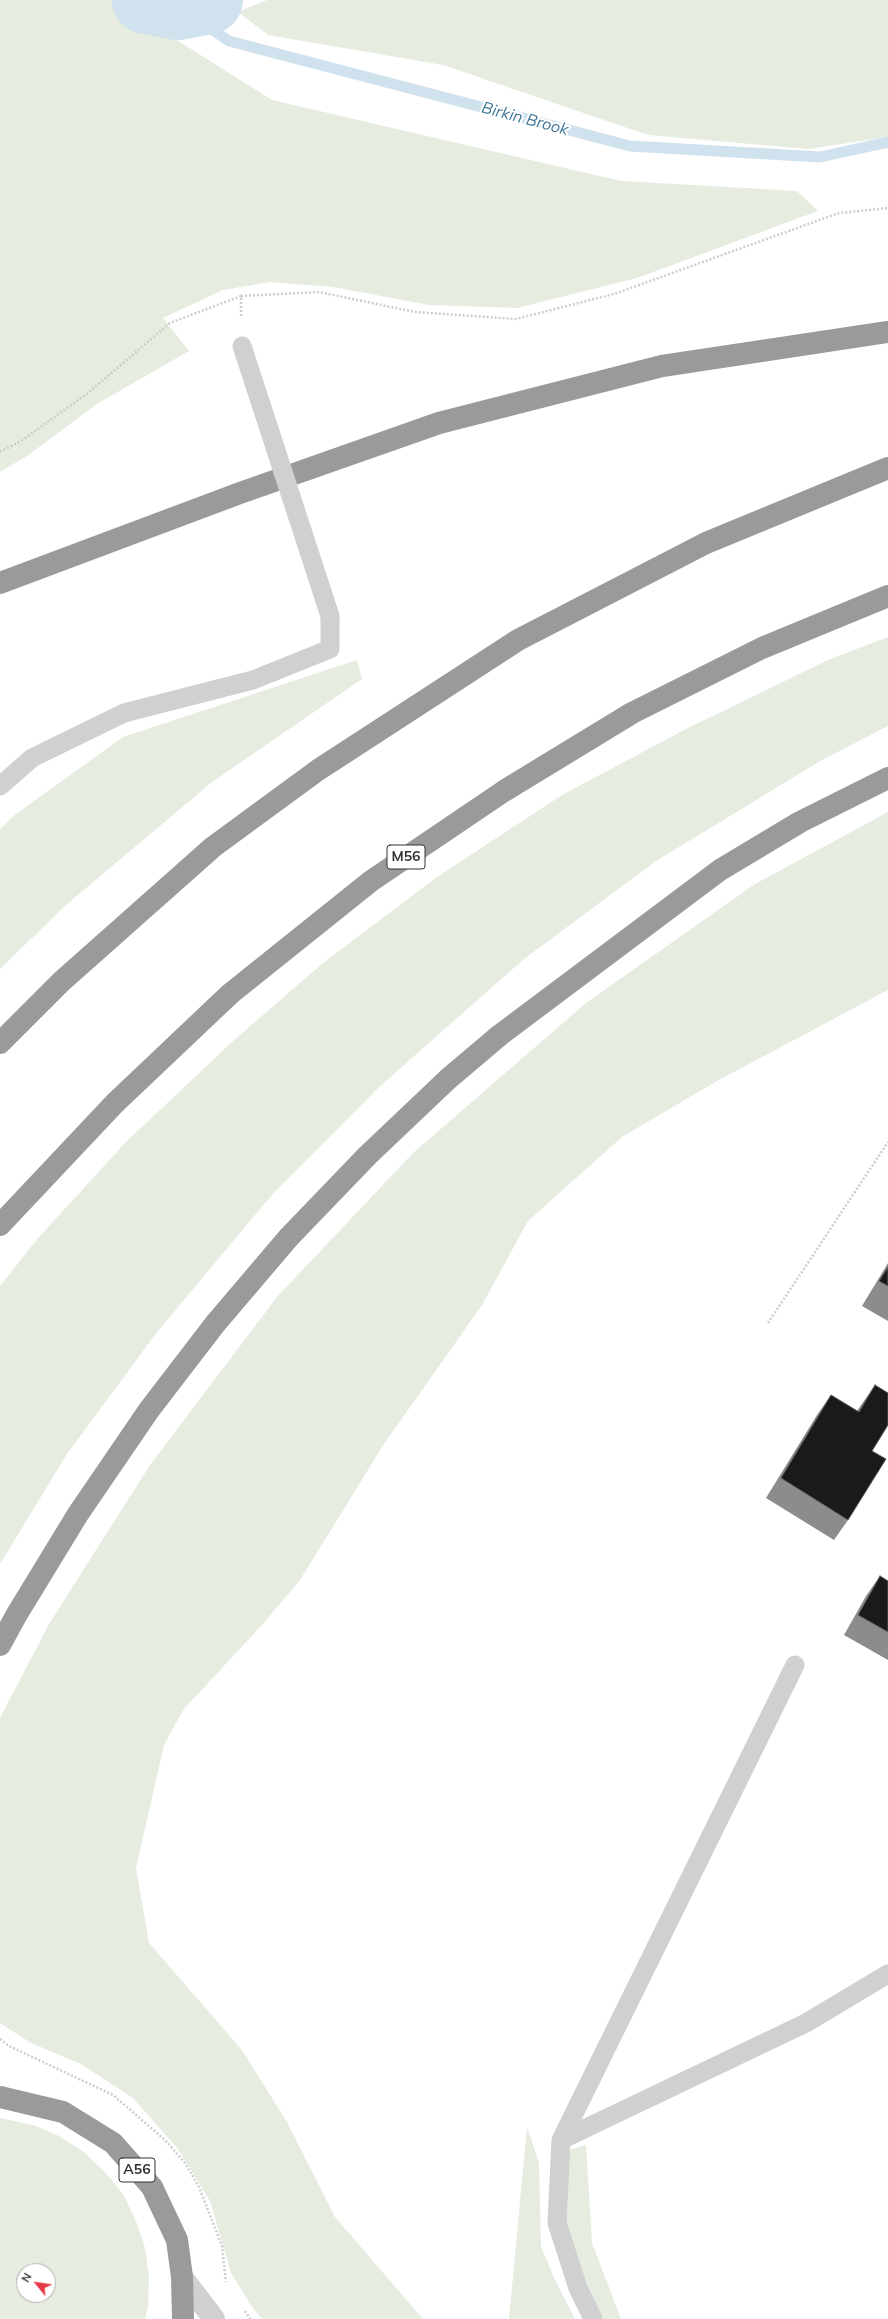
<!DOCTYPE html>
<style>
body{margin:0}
#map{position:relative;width:888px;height:2319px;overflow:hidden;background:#fff;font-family:Mulish,sans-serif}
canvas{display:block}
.north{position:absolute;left:16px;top:2263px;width:40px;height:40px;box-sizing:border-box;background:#fff;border:1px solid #adadad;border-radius:50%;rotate:300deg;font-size:11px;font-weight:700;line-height:16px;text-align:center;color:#333}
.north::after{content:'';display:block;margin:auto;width:14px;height:18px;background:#e63946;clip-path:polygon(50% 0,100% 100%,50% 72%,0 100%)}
</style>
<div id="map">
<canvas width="888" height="2319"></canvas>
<div class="north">N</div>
</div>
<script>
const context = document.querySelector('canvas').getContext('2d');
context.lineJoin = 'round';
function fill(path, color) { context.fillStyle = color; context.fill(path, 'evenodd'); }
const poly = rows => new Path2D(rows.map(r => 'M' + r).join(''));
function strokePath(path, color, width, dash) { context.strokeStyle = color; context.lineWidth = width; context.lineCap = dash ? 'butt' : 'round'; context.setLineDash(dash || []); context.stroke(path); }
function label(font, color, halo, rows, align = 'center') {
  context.font = font + ' Mulish,sans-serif'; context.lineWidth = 4; context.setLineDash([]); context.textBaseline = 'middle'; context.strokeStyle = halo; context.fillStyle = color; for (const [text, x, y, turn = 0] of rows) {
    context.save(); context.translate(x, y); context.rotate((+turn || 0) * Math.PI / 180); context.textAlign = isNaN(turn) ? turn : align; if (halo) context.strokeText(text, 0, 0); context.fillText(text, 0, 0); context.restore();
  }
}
const green = poly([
 [0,0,123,0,156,27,272,100,621,181,797,191,818,211,637,278,517,308,429,305,333,287,270,282,223,290,163,318,189,351,97,404,27,456,0,472],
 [267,0,888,0,888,137,808,149,648,135,443,65,268,35,238,12],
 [888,637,888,726,822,760,656,861,524,959,378,1088,271,1196,157,1332,67,1454,0,1564,0,1286,39,1237,126,1142,233,1041,323,963,437,877,562,795,684,730,828,660],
 [357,660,362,679,212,782,66,905,0,969,0,829,12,817,123,737],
 [888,812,888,990,717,1081,622,1137,528,1221,482,1305,384,1444,300,1580,262,1625,183,1710,164,1745,136,1868,149,1943,242,2050,287,2122,335,2217,423,2319,262,2319,252,2307,231,2273,210,2201,178,2149,133,2098,81,2064,31,2043,0,2023,0,1718,49,1624,150,1465,277,1297,413,1153,586,1003,755,884],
 [0,2118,33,2125,59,2136,84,2152,105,2172,123,2194,136,2221,145,2248,149,2277,148,2306,145,2319,0,2319],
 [24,2271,48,2271,48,2295,24,2295],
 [527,2127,539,2163,541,2247,557,2284,575,2319,509,2319],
 [586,2145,592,2243,621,2319,602,2319,563,2227,565,2151]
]);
const stream = poly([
 [178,6,229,41,630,146,820,157,888,142]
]);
const river = poly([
 [146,0,178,6,209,0]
]);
const path = poly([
 [241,316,241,296,319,292,415,312,516,319,614,294,839,213,888,208],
 [0,452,21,441,88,393,170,323,241,296],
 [768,1323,888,1142],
 [0,2039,9,2046,113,2095,165,2140,185,2163,199,2187,222,2246,226,2282],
 [245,2311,250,2319]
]);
const lane = poly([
 [0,786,32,758,124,713,253,680,330,649,330,616],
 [561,2140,795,1665],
 [593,2319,578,2288,557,2223,561,2140,806,2023,888,1974]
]);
const street = poly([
 [182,2277,214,2319]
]);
const highway = poly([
 [0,583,240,493,439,423,662,366,888,332],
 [0,1043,62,981,213,847,318,770,518,640,706,543,888,468],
 [0,1225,115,1103,230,994,371,881,504,791,632,713,762,648,888,596],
 [0,1645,17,1614,78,1514,149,1410,215,1324,289,1237,368,1155,448,1079,500,1035,720,870,800,822,888,778],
 [0,2097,63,2112,113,2143,152,2187,177,2240,182,2277,183,2319]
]);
const laneBridge = poly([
 [242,346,330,616]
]);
const wall = poly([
 [888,1263,888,1321,862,1306],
 [875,1385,872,1451,848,1520,834,1540,766,1498,817,1415,831,1395,857,1411],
 [880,1576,888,1581,888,1660,844,1635,866,1596]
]);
const building = poly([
 [888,1267,888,1286,879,1281,888,1267],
 [875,1385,888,1393,888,1425,872,1451,886,1459,848,1520,781,1478,831,1395,859,1412,875,1385],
 [880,1576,888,1581,888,1632,858,1615,880,1576]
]);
const shields = [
 [406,857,38],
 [137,2170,36]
];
const shieldNames = [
 ["M56",406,857],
 ["A56",137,2170]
];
const waterNames = [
 ["Birkin Brook",525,119,15]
];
fill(green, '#e6ecdf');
strokePath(stream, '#cfe2ee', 11);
strokePath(river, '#cfe2ee', 68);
strokePath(path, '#cdcdcd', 2.5, [2, 2]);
strokePath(lane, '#d0d0d0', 19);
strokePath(street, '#d0d0d0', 22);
strokePath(highway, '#9a9a9a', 22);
strokePath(laneBridge, '#d0d0d0', 19);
fill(wall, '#8c8c8c');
fill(building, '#1a1a1a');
strokePath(building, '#5f5f5f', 1);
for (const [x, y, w] of shields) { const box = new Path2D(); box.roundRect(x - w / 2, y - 12, w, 24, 3); context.fillStyle = '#fff'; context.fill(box); strokePath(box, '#333', 1); }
label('bold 14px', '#333', null, shieldNames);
label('italic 16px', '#3f7597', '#fff', waterNames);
</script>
